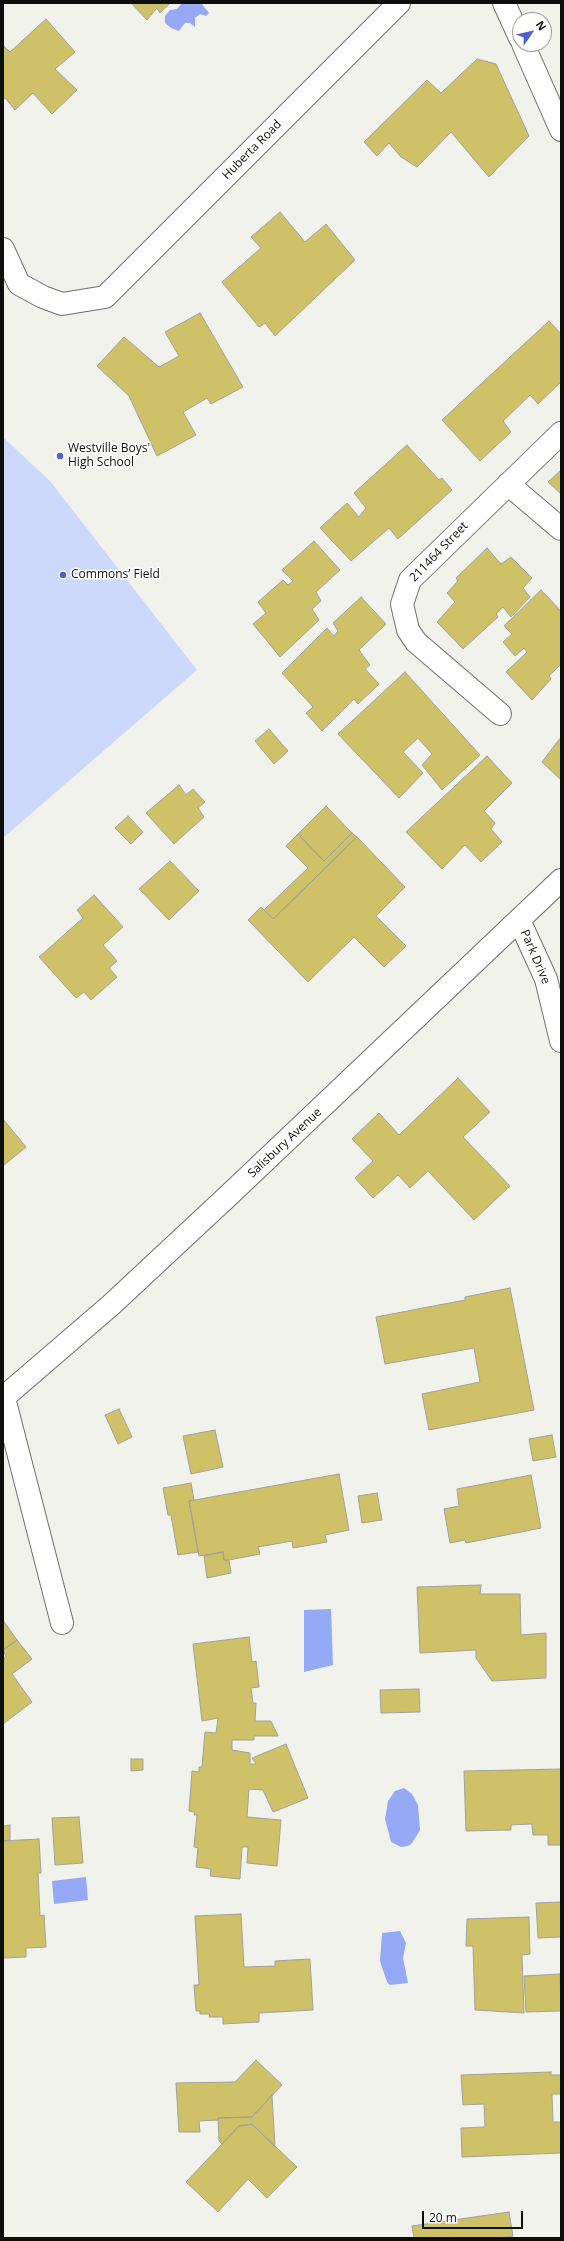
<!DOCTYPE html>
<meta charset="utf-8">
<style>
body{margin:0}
#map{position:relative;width:564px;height:2241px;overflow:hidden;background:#f2f2ec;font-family:"Open Sans",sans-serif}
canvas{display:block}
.frame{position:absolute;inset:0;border:4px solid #0e0e0c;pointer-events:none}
.north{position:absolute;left:512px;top:12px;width:40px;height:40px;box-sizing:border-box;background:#fffffe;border:1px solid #9f9f9d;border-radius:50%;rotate:56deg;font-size:11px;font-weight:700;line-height:16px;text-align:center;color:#0e0e0c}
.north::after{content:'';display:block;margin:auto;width:14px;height:18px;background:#4e60d6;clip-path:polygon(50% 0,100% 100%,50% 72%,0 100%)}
.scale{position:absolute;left:422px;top:2211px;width:101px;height:18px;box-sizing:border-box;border:2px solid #0e0e0c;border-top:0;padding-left:5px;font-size:12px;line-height:14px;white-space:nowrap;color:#0e0e0c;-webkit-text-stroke:3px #fffffe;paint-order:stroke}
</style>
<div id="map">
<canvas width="564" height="2241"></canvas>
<div class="frame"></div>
<div class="north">N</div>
<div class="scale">20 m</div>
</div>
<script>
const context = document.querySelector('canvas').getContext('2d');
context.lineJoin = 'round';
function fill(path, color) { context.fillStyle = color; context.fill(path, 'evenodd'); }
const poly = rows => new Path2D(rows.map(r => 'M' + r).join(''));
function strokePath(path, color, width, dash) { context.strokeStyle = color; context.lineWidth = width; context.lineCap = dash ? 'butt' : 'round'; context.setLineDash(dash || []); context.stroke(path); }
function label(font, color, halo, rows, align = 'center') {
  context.font = font + ' "Open Sans",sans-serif'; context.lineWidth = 3; context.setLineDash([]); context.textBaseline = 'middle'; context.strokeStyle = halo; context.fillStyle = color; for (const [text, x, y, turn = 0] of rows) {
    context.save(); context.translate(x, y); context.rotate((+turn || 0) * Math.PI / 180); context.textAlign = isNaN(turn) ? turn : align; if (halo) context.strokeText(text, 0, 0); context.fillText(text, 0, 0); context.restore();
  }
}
const green = poly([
 [3,437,50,481,197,670,3,838]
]);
const water = poly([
 [182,3,201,3,209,13,206,16,200,14,195,18,195,27,190,23,185,23,179,31,171,28,165,23,165,16,170,10,177,9],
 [331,1609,333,1665,304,1672,304,1610],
 [404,1788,412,1794,418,1805,420,1830,412,1843,408,1846,401,1847,391,1842,385,1819,388,1801,395,1791],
 [86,1877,88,1900,54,1904,52,1881],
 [400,1931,406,1943,403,1958,408,1983,390,1985,387,1982,380,1961,382,1933]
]);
const building = poly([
 [131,3,170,3,160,13,157,8,147,20,131,3],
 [46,19,75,52,55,69,77,90,52,114,33,93,15,110,5,98,3,100,3,45,10,52,46,19],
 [477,59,496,64,529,136,489,177,451,132,417,167,401,157,389,143,377,156,364,142,427,80,441,93,477,59],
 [280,212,305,242,326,224,355,260,275,336,265,323,259,327,222,282,261,248,251,237,280,212],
 [200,313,243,387,211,404,207,398,183,412,196,435,157,456,129,396,97,366,124,337,159,367,179,356,165,332,200,313],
 [549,321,561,334,561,382,538,404,530,395,503,421,511,432,480,461,442,420,549,321],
 [407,445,439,480,442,478,452,490,398,539,389,528,351,561,320,528,347,503,359,517,366,508,354,493,407,445],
 [561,470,561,494,548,482,561,470],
 [314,541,340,570,316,592,321,601,312,609,319,620,280,657,253,624,266,613,258,602,283,580,288,585,293,581,282,570,314,541],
 [487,548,501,564,511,557,532,578,523,588,530,597,511,617,503,607,496,614,498,617,463,649,437,622,455,602,447,593,458,581,456,578,487,548],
 [541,590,561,611,561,664,549,676,551,679,532,700,506,672,527,652,524,648,515,656,503,642,512,634,504,626,541,590],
 [361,597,386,624,359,650,370,665,365,669,379,684,358,704,354,699,322,731,306,713,313,707,282,673,327,628,334,636,338,631,333,623,361,597],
 [405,672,480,755,442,790,422,765,432,754,418,738,403,752,423,773,399,798,338,734,405,672],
 [269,729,288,751,274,764,255,741,269,729],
 [561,737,561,780,542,762,561,737],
 [487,756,512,783,484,811,495,823,491,829,502,842,481,862,465,845,442,869,406,832,487,756],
 [179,785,186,795,193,789,205,802,198,808,204,817,174,844,146,813,179,785],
 [326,806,352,833,324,861,298,834,326,806],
 [128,816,143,832,131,844,115,828,128,816],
 [352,833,357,837,273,919,264,910,308,868,286,846,298,834,324,861,352,833],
 [357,837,405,887,376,916,406,946,384,967,354,937,308,982,248,920,261,907,273,919,357,837],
 [170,861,199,891,169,920,139,889,170,861],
 [94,895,123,927,103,945,117,961,109,968,117,977,91,1000,84,992,76,998,39,957,83,918,77,910,94,895],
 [458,1078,490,1112,463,1137,510,1186,474,1220,428,1171,410,1188,398,1175,373,1198,355,1178,373,1161,352,1139,379,1113,399,1135,458,1078],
 [3,1119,26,1147,3,1166,3,1119],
 [510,1288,534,1410,429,1430,422,1394,480,1382,474,1348,385,1364,376,1317,465,1300,465,1297,510,1288],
 [119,1409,132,1437,118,1444,105,1415,119,1409],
 [215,1430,223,1467,191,1474,183,1436,215,1430],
 [552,1435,556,1457,533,1461,529,1439,552,1435],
 [339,1474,349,1530,325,1535,327,1542,293,1548,292,1541,258,1547,260,1554,229,1560,224,1560,223,1552,199,1556,189,1501,339,1474],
 [531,1475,541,1528,466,1543,465,1540,450,1543,444,1509,459,1506,457,1489,531,1475],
 [191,1483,194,1500,189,1501,198,1552,178,1555,171,1515,168,1515,163,1488,191,1483],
 [377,1493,382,1520,362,1523,358,1496,377,1493],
 [223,1552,224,1560,229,1560,231,1573,207,1578,204,1556,223,1552],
 [481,1585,480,1594,520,1594,521,1635,546,1633,546,1678,492,1681,476,1658,476,1650,420,1653,417,1587,481,1585],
 [3,1620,17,1640,3,1650,3,1620],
 [249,1637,252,1662,256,1661,259,1687,251,1688,253,1703,256,1703,255,1721,271,1721,278,1736,254,1736,254,1740,232,1740,232,1750,250,1753,250,1764,256,1764,252,1758,286,1744,308,1798,273,1812,263,1790,249,1789,247,1817,281,1820,277,1866,247,1863,248,1847,242,1847,240,1879,210,1876,211,1869,196,1867,198,1848,194,1847,197,1815,194,1815,195,1812,189,1811,192,1771,199,1772,199,1767,202,1767,205,1732,216,1733,218,1718,202,1721,193,1644,249,1637],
 [17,1640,32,1659,12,1674,32,1702,3,1724,3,1659,6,1657,3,1650,17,1640],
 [419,1689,420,1712,381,1713,380,1690,419,1689],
 [131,1759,143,1759,143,1770,131,1771,131,1759],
 [561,1769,561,1845,548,1845,548,1835,533,1835,532,1824,511,1825,511,1830,466,1831,464,1771,561,1769],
 [79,1817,83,1863,55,1865,52,1818,79,1817],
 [10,1825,10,1840,3,1841,3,1826,10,1825],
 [39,1839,41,1873,38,1873,40,1916,44,1915,46,1947,26,1948,26,1957,3,1958,3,1841,39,1839],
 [561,1902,561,1937,538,1938,536,1903,561,1902],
 [241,1914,244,1967,275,1966,275,1961,310,1959,313,2010,259,2013,259,2022,223,2024,223,2017,209,2017,210,2014,200,2014,200,2011,196,2011,194,1985,199,1985,195,1916,241,1914],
 [529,1917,530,1954,522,1955,524,2013,475,2010,473,1946,466,1946,467,1919,529,1917],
 [560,1974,561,2011,526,2012,524,1976,560,1974],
 [256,2060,282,2085,252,2117,218,2118,218,2120,199,2121,200,2132,179,2132,176,2083,235,2082,256,2060],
 [551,2072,551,2075,561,2075,561,2094,552,2094,553,2122,561,2122,561,2153,462,2157,461,2128,485,2127,484,2104,463,2105,461,2075,551,2072],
 [272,2095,275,2147,252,2124,239,2126,222,2144,219,2141,218,2118,252,2117,272,2095],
 [252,2124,297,2167,267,2198,248,2179,218,2212,186,2182,239,2126,252,2124],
 [509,2212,513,2236,501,2238,414,2238,412,2226,509,2212]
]);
const minor = poly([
 [504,3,520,38],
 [523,44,561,130],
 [3,249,19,284,43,297,62,304,105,297,399,3],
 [508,484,561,529],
 [500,714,416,642,408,630,402,604,410,580,561,433],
 [519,920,546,979,561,1041],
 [3,1398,111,1305,229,1195,561,880],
 [4,1398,62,1623]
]);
const markers = [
 [60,456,4,"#4e60d6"],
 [63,575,4,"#4e60d6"]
];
const streetNames = [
 ["Huberta Road",252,150,-45],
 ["211464 Street",439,552,-46],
 ["Park Drive",535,957,67],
 ["Salisbury Avenue",285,1143,-43]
];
const poiNames = [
 ["Westville Boys'",68,449],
 ["High School",68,463],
 ["Commons’ Field",71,575]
];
fill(green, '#cdd8fd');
fill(water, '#96a9f6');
fill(building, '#cec167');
strokePath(building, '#a2a19c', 1);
strokePath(minor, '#706f6b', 24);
strokePath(minor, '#fff', 22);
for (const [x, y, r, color] of markers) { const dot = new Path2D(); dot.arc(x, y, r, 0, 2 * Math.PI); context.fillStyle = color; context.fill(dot); strokePath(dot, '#fffffe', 1.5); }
label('12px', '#0e0e0c', '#fffffe', streetNames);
label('12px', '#0e0e0c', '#fffffe', poiNames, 'left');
</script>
